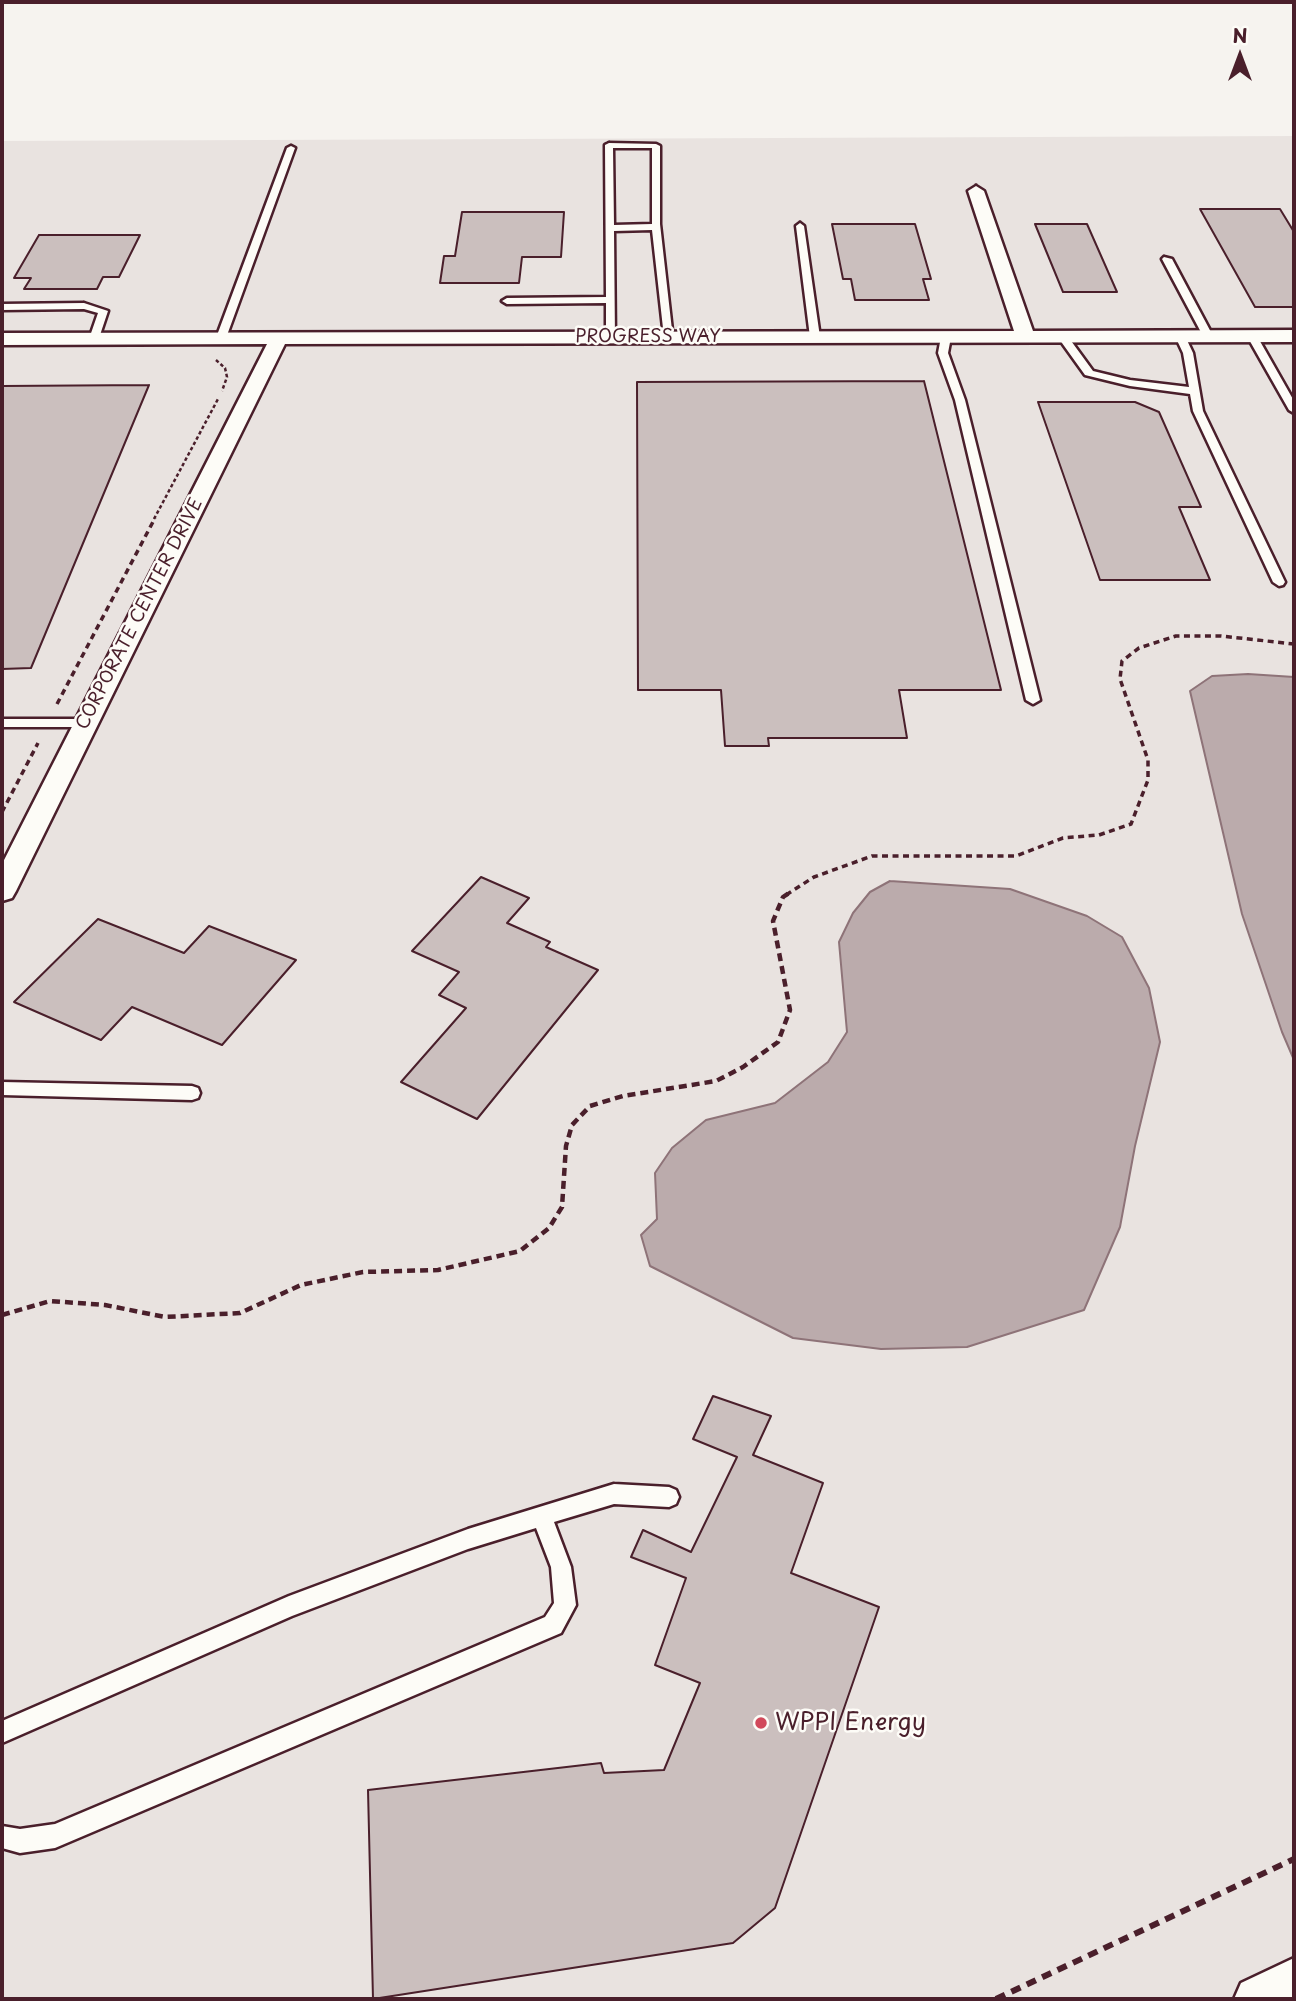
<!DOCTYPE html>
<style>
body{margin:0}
#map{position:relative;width:1296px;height:2001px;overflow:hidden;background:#f6f3ef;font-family:"Playpen Sans",sans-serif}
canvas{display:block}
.frame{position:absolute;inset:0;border:4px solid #4a1f2b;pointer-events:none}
.north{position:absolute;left:1205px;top:21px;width:70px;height:70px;-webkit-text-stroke:5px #fdfcf7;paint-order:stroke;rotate:0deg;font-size:19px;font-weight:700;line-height:28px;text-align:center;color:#4a1f2b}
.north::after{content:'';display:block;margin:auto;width:24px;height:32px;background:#4a1f2b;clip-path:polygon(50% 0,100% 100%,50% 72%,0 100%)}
</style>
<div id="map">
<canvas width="1296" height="2001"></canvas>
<div class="frame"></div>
<div class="north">N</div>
</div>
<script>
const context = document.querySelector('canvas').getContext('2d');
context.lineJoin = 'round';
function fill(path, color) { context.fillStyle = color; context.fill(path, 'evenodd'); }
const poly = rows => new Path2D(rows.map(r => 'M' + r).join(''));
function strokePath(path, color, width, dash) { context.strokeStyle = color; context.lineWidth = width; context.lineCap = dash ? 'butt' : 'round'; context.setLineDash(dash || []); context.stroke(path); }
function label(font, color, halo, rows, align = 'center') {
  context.font = font + ' "Playpen Sans",sans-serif'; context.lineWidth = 5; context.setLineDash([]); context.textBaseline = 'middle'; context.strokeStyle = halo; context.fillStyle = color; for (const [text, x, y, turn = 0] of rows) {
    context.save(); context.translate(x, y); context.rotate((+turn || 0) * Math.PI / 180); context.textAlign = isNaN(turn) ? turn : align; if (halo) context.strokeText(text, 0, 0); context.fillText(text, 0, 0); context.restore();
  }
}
const built = poly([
 [1294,136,1294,1981,1257,1999,2,1999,2,141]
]);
const water = poly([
 [1248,674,1294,677,1294,1060,1282,1032,1242,914,1190,691,1212,676,1248,674],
 [890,881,1010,889,1087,916,1122,937,1149,988,1160,1042,1135,1146,1120,1227,1084,1310,967,1347,881,1349,793,1338,650,1266,641,1235,657,1219,655,1173,672,1148,706,1120,775,1103,828,1062,847,1032,839,942,853,913,870,892,890,881]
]);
const building = poly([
 [1200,209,1280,209,1294,232,1294,307,1255,307,1200,209],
 [462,212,564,212,561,257,522,257,519,283,440,283,444,256,455,256,462,212],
 [832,224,915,224,931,279,923,279,929,300,855,300,851,279,843,279,832,224],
 [1035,224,1087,224,1117,292,1063,292,1035,224],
 [39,235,140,235,119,277,103,277,97,289,24,289,31,278,14,278,39,235],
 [924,381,1001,690,899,690,907,738,768,738,769,746,725,746,721,690,638,690,637,382,924,381],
 [149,385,31,668,2,669,2,386,149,385],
 [1038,402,1135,402,1159,412,1201,507,1179,507,1210,580,1100,580,1038,402],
 [481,877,529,898,507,923,550,942,546,947,598,970,477,1119,401,1082,466,1008,439,995,459,972,412,951,481,877],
 [98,919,184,953,209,926,296,960,222,1045,132,1007,101,1040,14,1002,98,919],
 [713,1396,771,1416,753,1455,823,1483,791,1573,879,1607,775,1908,733,1943,373,1999,368,1790,601,1763,604,1773,664,1770,700,1683,655,1665,686,1578,631,1557,643,1530,691,1552,737,1457,693,1439,713,1396]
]);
const pathFar3 = poly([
 [216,360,225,368,227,377,222,391],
 [154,519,218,399]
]);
const pathFar2 = poly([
 [57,704,155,518],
 [2,812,38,743],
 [786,895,814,877,872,856,1016,856,1063,838,1099,835,1131,824,1148,780,1148,760,1120,679,1122,661,1139,648,1176,636,1221,636,1294,644]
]);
const pathFar1 = poly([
 [2,1315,50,1301,105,1305,165,1317,240,1313,301,1285,363,1272,438,1270,520,1251,549,1228,562,1207,566,1146,572,1125,590,1106,623,1096,716,1081,743,1067,778,1042,790,1010,773,921,783,897,789,893]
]);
const path = poly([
 [996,1999,1294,1859]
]);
const lane = poly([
 [609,143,656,144,660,146,660,224,673,339,664,337,652,230,614,231,615,340,606,338,606,303,507,304,502,301,507,298,606,297,605,145,609,143],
 [613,148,652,148,652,224,614,225,613,148],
 [291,146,295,148,226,338,217,340,216,338,287,148,291,146],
 [800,223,804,226,820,337,815,340,810,337,796,226,800,223],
 [1164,257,1172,259,1213,336,1212,338,1203,336,1162,259,1164,257],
 [84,303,108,311,98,341,89,339,98,313,84,309,2,310,2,304,84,303],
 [1180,333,1185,336,1193,353,1203,411,1285,582,1283,585,1279,586,1273,582,1193,411,1190,394,1130,386,1085,375,1057,336,1066,334,1093,371,1130,380,1189,387,1183,353,1175,336,1180,333],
 [1252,333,1257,336,1294,401,1294,413,1289,410,1247,336,1252,333],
 [946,334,951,337,948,353,965,400,1040,700,1033,704,1026,700,955,400,938,353,941,337,946,334],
 [2,719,86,719,93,723,86,727,2,727,2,719],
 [2,1082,192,1086,198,1088,200,1093,198,1098,192,1100,2,1095,2,1082],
 [614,1484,669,1487,676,1490,679,1497,676,1504,669,1507,614,1504,554,1522,571,1567,576,1605,561,1633,55,1848,20,1853,2,1848,2,1826,20,1829,55,1824,545,1617,554,1603,551,1567,536,1528,468,1549,292,1616,2,1743,2,1721,289,1596,468,1529,614,1484]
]);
const street = poly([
 [976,186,984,191,1033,331,1294,330,1294,342,285,344,16,891,12,898,2,901,2,864,267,344,2,345,2,333,1014,331,968,191,976,186],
 [1294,1958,1294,1999,1234,1999,1241,1983,1294,1958]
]);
const markers = [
 [761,1723,7,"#d1495b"]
];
const farStreetnames = [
 ["PROGRESS WAY",648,337],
 ["CORPORATE CENTER DRIVE",140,614,-63]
];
const nearPoinames = [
 ["WPPI Energy",775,1723]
];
fill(built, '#e9e3e0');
fill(water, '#bbabac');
strokePath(water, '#8e7378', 2);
fill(building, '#cbbfbe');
strokePath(building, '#4a1f2b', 2);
strokePath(lane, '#4a1f2b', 5);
strokePath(street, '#4a1f2b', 5);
strokePath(pathFar3, '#4a1f2b', 2.5, [3.5, 2.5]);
strokePath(pathFar2, '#4a1f2b', 3.5, [6, 4.5]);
strokePath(pathFar1, '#4a1f2b', 4.5, [8, 5]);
strokePath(path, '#4a1f2b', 6, [10, 7]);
fill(lane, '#fdfcf7');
fill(street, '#fdfcf7');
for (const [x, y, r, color] of markers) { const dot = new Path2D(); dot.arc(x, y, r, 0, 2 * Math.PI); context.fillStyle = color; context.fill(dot); strokePath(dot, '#fdfcf7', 2.5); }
label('18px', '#4a1f2b', '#fdfcf7', farStreetnames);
label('24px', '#4a1f2b', '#fdfcf7', nearPoinames, 'left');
</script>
